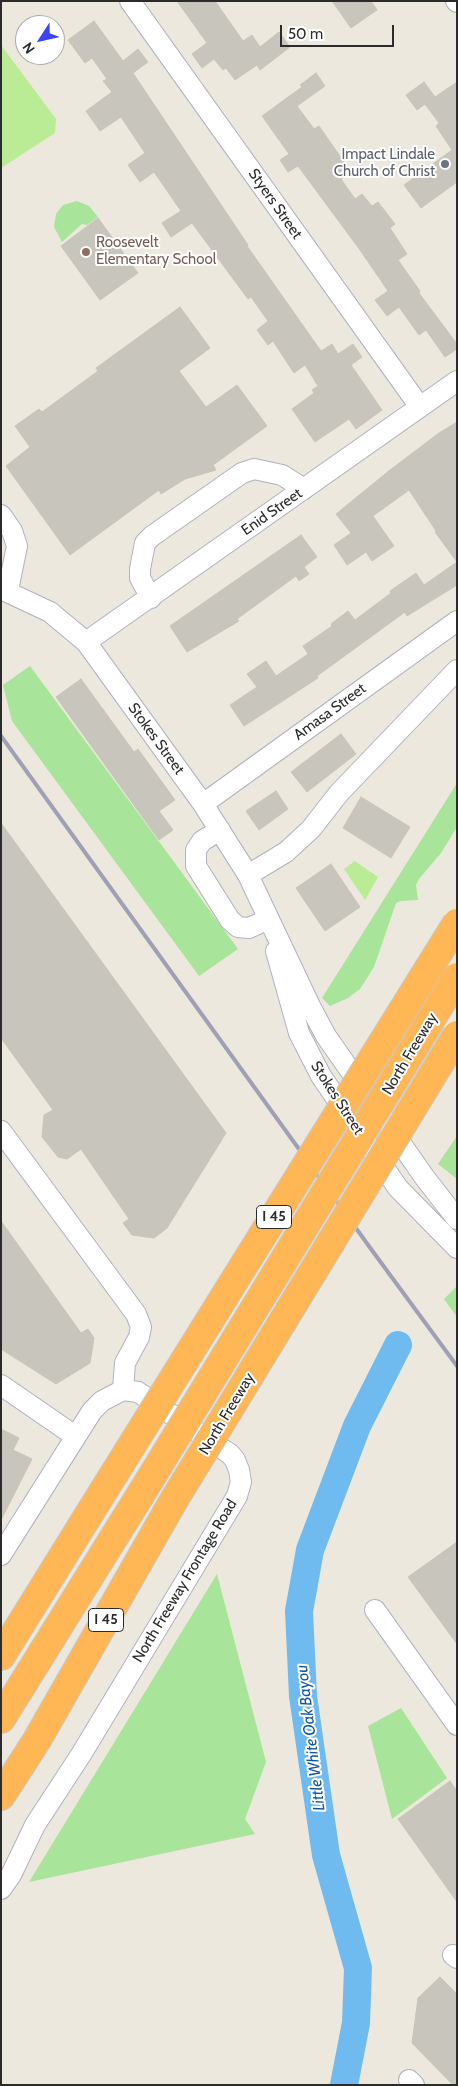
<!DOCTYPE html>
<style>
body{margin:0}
#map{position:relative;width:458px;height:2086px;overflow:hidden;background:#ede8dd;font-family:Cabin,sans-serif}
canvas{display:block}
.frame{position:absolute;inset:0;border:2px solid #2b2b2b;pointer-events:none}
.north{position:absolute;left:15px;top:15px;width:50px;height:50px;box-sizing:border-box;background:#fff;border:1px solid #aaa;border-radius:50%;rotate:235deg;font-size:14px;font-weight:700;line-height:20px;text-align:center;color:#2b2b2b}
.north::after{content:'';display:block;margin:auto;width:18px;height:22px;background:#3c44fb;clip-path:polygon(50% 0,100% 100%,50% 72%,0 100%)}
.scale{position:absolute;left:280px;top:25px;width:114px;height:22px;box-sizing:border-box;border:2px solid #2b2b2b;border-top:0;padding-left:6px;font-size:15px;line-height:18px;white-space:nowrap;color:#2b2b2b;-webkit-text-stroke:4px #fff;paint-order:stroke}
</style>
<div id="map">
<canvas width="458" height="2086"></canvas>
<div class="frame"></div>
<div class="north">N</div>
<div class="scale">50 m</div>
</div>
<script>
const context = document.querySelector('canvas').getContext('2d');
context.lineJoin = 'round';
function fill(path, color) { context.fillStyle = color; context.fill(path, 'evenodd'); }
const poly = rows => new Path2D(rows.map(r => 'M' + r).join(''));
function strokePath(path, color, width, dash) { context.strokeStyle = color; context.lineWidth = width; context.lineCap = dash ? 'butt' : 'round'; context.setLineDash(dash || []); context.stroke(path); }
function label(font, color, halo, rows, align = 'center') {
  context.font = font + ' Cabin,sans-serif'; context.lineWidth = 4; context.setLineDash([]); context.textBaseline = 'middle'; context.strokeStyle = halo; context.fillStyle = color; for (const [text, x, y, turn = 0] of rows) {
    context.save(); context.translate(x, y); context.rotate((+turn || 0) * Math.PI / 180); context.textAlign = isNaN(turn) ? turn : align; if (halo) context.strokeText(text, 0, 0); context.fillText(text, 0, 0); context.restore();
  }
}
const green = poly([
 [77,201,89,206,98,217,87,225,82,224,62,242,54,227,56,214,63,205],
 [30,666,238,949,199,976,12,721,3,685],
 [457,783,457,827,441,853,419,879,416,885,418,900,401,901,396,903,374,967,360,989,348,998,330,1006,322,998],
 [457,1136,457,1179,438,1164],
 [457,1286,457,1317,444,1299],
 [217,1574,266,1762,245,1819,255,1834,29,1882],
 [401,1708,447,1778,392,1819,368,1726]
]);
const pitch = poly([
 [1,45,56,119,55,133,1,168],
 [355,861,378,877,365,900,344,869]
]);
const river = poly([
 [344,2085,356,2023,358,1968,326,1855,303,1696,299,1611,310,1550,357,1426,398,1345]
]);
const building = poly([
 [177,1,215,1,243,41,252,35,260,47,279,32,290,47,260,70,257,65,235,80,226,68,223,70,214,59,202,68,192,54,207,43,177,1],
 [332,1,371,1,377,10,351,28,332,1],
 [94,21,123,61,138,49,148,62,133,73,248,245,247,246,321,351,332,344,338,354,353,344,362,357,351,365,382,410,356,429,349,419,315,442,292,409,314,393,312,390,318,386,305,365,294,373,273,341,268,345,257,330,268,321,251,297,248,299,192,223,171,237,162,223,181,211,154,172,140,182,128,165,145,153,121,117,100,131,86,111,112,92,103,81,107,79,92,58,85,63,68,40,94,21],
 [316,73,325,86,297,106,314,129,319,126,351,172,341,179,355,199,362,194,372,206,378,202,395,224,390,228,407,254,398,260,420,291,419,293,457,344,457,349,445,357,426,330,419,335,399,307,387,316,375,300,388,291,360,250,298,166,288,172,280,160,289,154,262,116,302,87,300,85,316,73],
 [424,82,435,97,457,82,457,182,421,208,404,185,452,150,436,126,439,123,425,104,417,110,406,95,424,82],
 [98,218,138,273,100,300,61,246,98,218],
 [180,307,210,348,179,371,206,407,237,385,267,426,213,465,216,470,185,479,161,494,159,490,70,555,6,466,30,447,15,426,39,409,42,412,98,371,96,368,180,307],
 [457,422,457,585,407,616,405,612,317,676,318,678,244,726,230,705,257,687,247,674,266,661,276,676,308,654,303,646,332,626,331,624,348,611,355,620,391,593,390,591,416,573,424,585,457,562,435,532,436,531,409,490,373,516,394,546,372,561,366,552,347,565,334,545,351,533,336,514,390,470,439,433,457,422],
 [301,535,317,557,304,567,309,574,299,581,296,576,237,619,239,621,187,652,170,626,301,535],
 [81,679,134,752,138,749,175,800,159,811,173,830,159,840,56,697,81,679],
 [341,734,356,754,307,792,291,772,341,734],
 [276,791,288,809,259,830,246,811,276,791],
 [361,797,410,827,391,858,343,828,361,797],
 [1,823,226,1133,167,1228,154,1238,132,1235,123,1223,129,1219,81,1149,67,1159,58,1157,42,1137,44,1115,53,1110,1,1038,1,823],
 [331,864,360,907,325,931,296,888,331,864],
 [1,1221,81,1333,88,1329,94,1338,90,1363,56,1384,1,1349,1,1221],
 [1,1429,19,1438,13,1450,32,1459,1,1520,1,1429],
 [457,1542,457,1644,408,1577,457,1542],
 [450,1781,457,1791,457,1902,398,1819,450,1781],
 [440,1977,457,1994,457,2085,453,2085,412,2043,418,1998,440,1977]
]);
const minor = poly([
 [130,1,420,407],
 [456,1,457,2],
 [1,515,12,531,17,546,8,590],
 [1,589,50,612,86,642,203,804,248,875,311,1008,326,1036,425,1178,457,1219],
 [151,598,140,578,140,569,145,543,152,536,242,473,254,469,282,475,304,489],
 [86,642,457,381],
 [203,804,457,621],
 [220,830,202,841,196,850,196,866,230,920,238,927,249,928,269,919],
 [248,875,286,852,311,829,339,793,457,670],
 [276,951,299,1033,321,1076,398,1188,457,1248],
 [1,1131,136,1314,141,1327,139,1337,125,1363,123,1390],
 [1,1385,75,1436],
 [1,1555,92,1411,102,1401,123,1390,138,1392,230,1454,235,1460,239,1470,241,1482,237,1496,82,1753,35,1825,11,1875,1,1889],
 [375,1610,457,1725],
 [453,1955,457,1958],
 [409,2080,414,2085]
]);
const highway = poly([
 [1,1656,91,1511],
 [1,1719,149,1481],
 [1,1796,37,1740,174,1500]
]);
const rail = poly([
 [1,736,371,1249,457,1366]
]);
const highwayBridge = poly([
 [149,1481,457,977],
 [174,1500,457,1035],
 [91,1511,457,923]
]);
const markers = [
 [445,164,5,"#6b7280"],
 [86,252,5,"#8d6e63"]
];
const shields = [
 [274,1217,35],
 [106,1620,35]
];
const shieldNames = [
 ["I 45",274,1217],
 ["I 45",106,1620]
];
const worshipNames = [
 ["Impact Lindale",435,155],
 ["Church of Christ",435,172]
];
const streetNames = [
 ["Styers Street",275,204,55],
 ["Enid Street",272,512,-35],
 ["Amasa Street",330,712,-36],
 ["Stokes Street",156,739,54],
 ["North Freeway",410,1054,-59],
 ["Stokes Street",337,1098,57],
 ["North Freeway",227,1414,-59],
 ["North Freeway Frontage Road",185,1581,-59]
];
const educationNames = [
 ["Roosevelt",96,243],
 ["Elementary School",96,260]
];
const waterNames = [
 ["Little White Oak Bayou",311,1738,-97]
];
fill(green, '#a8e499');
fill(pitch, '#baeb95');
strokePath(river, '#6fbbf0', 28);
fill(building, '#c8c5bc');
strokePath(building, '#c8c5b6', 1);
strokePath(minor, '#b1b1bf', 22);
strokePath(highway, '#c8c8c8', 30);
strokePath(minor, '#fff', 20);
strokePath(highway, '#ffb756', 28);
strokePath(rail, '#9fa0b5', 4);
strokePath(highwayBridge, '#c8c8c8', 30, []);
strokePath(highwayBridge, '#ffb756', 28);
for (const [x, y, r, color] of markers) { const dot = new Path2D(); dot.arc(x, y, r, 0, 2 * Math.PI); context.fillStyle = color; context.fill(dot); strokePath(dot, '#fff', 2); }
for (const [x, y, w] of shields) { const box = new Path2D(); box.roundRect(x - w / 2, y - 11.5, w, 23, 4); context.fillStyle = '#fff'; context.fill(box); strokePath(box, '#2b2b2b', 1); }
label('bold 14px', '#2b2b2b', null, shieldNames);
label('15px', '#5b616d', '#fff', worshipNames, 'right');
label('15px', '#2b2b2b', '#fff', streetNames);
label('15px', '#785e54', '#fff', educationNames, 'left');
label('italic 16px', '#0c579e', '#fff', waterNames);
</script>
